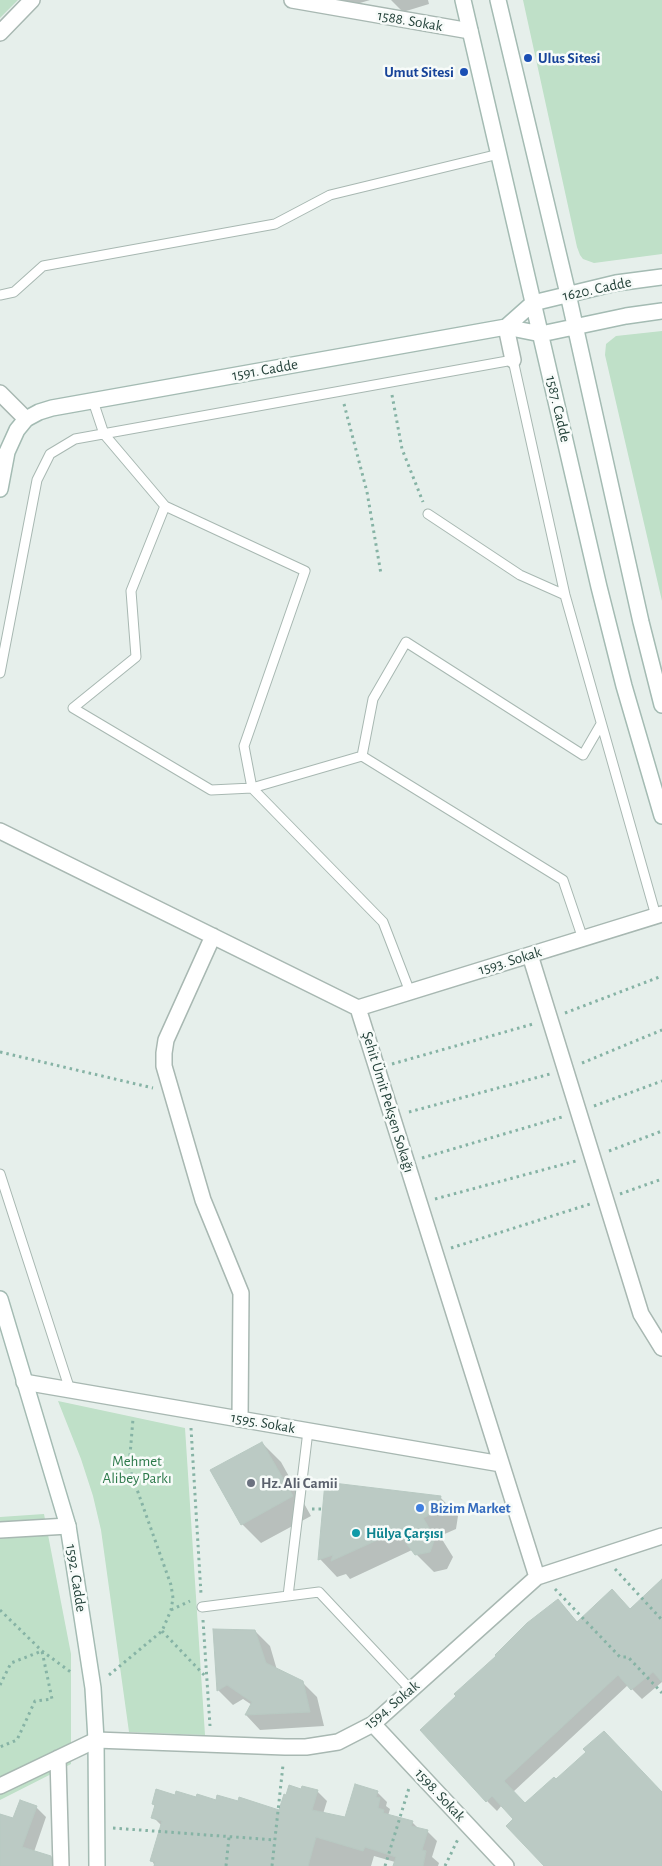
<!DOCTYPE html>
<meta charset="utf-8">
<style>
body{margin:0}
canvas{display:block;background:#e6efeb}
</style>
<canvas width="662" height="1866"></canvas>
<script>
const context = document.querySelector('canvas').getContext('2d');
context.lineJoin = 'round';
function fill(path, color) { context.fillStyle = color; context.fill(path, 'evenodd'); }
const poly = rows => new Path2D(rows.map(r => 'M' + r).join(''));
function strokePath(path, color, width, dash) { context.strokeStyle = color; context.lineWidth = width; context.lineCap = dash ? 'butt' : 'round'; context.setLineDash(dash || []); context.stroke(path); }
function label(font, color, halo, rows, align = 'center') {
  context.font = font + ' "Alegreya Sans",sans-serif'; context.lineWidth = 5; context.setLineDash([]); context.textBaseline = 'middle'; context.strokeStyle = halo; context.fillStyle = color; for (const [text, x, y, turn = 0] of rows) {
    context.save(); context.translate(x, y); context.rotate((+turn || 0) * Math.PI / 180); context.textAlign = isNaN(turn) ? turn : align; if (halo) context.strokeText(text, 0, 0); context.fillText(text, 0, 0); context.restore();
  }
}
const green = poly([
 [0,0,18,0,0,18],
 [523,0,662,0,662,254,594,263,583,259,580,255,577,247],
 [662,331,662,601,605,355,606,344,616,336],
 [58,1401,185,1428,205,1735,129,1732,101,1530,93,1496,81,1459],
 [44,1514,71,1654,71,1764,0,1800,0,1517]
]);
const shadow = poly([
 [344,0,370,0,350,6],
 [391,0,428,0,429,4,403,12],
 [262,1443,281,1462,311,1516,261,1543,242,1524],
 [440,1497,458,1516,456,1529,440,1536,453,1557,447,1569,434,1572,412,1550,350,1579,346,1574,337,1577,320,1559],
 [662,1580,662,1682,642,1699,628,1685,513,1792,526,1805,556,1781,662,1793,662,1866,546,1866,515,1819,502,1805,497,1811,487,1801,558,1600,578,1623,631,1610],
 [214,1631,255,1631,270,1646,277,1670,302,1682,317,1697,324,1726,260,1730,246,1715,252,1705,243,1699,233,1705,218,1690],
 [302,1791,317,1791,327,1801,323,1814,346,1819,377,1792,387,1802,386,1806,390,1809,388,1816,412,1822,419,1829,427,1831,437,1841,432,1857,439,1863,438,1866,394,1866,395,1862,374,1856,371,1866,155,1866,152,1861,162,1826,153,1817,156,1807,153,1804,176,1796,280,1811],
 [36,1807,46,1817,34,1852,51,1857,60,1866,0,1866,0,1815,14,1820]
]);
const building = poly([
 [262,1442,293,1496,241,1525,210,1470,262,1442],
 [325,1482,441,1496,438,1511,423,1518,435,1538,430,1552,415,1555,397,1531,331,1561,333,1555,318,1560,325,1482],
 [662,1579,662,1682,653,1672,631,1690,618,1675,504,1781,525,1803,554,1777,556,1779,586,1752,583,1749,604,1731,662,1792,662,1866,544,1866,506,1826,513,1819,492,1796,486,1802,420,1730,456,1696,454,1694,496,1656,495,1655,527,1623,558,1599,577,1622,612,1589,630,1609,662,1579],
 [213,1629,255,1630,266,1663,303,1681,310,1712,245,1715,252,1702,227,1685,217,1691,213,1629],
 [355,1784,378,1791,376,1797,380,1798,378,1808,384,1810,383,1813,413,1821,411,1826,428,1830,422,1850,426,1851,423,1866,393,1866,396,1857,365,1847,363,1851,316,1837,308,1866,154,1866,155,1862,150,1861,162,1821,151,1818,155,1805,152,1804,156,1789,175,1795,176,1791,196,1797,197,1794,216,1800,217,1795,238,1801,239,1797,279,1810,284,1794,286,1795,289,1785,301,1789,302,1786,318,1790,312,1810,345,1817,355,1784],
 [20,1800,37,1806,22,1847,51,1856,52,1866,0,1866,0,1814,13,1818,20,1800]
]);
const path = poly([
 [392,395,402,449,423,502],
 [344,404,367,492,381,574],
 [565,1013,662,976],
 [0,1052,153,1088],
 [582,1063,662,1030],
 [392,1064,533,1024],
 [594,1106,662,1081],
 [409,1112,550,1074],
 [609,1151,662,1131],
 [422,1158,562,1117],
 [620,1194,662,1179],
 [435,1199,576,1161],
 [451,1248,590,1204],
 [191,1428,201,1594],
 [312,1509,323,1509],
 [615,1569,662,1620],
 [555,1589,620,1657,628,1657,662,1693],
 [0,1610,42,1651,72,1673],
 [171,1610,190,1601],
 [203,1620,210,1726],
 [162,1631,206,1677],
 [109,1675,162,1631,171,1610,173,1598,171,1585,129,1467,133,1419],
 [0,1685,11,1663,42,1651,52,1699,35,1701,17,1740,0,1747],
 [113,1828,275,1840],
 [226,1866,229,1837],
 [272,1866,283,1765],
 [385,1866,409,1788],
 [445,1866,458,1839]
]);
const lane = poly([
 [0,295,14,292,43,266,275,224,330,195,499,154],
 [93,401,104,434,165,506,131,591,136,657,73,708,211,790,252,788,383,922,410,992],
 [165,506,305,571,244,746,252,788,362,756,563,880,583,939],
 [428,514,520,575,565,595],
 [0,673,37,480,50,454,75,439,513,360,565,595,656,916],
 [362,756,373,699,406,642,583,755,601,724],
 [0,1174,70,1390],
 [288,1596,308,1431],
 [202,1607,319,1592,411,1690]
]);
const street = poly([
 [292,0,470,31],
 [0,33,32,0],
 [506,327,513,360],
 [0,393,26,419],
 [0,831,358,1008,537,1577],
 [213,936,166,1040,164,1053,164,1066,203,1200,241,1293,240,1419],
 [530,955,641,1314,662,1348],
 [358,1008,662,914],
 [24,1382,501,1464],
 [0,1530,68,1526],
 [373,1724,506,1866],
 [58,1758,61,1866],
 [0,1786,96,1740,285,1747,306,1747,338,1742,373,1724,537,1577,662,1536]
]);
const secondary = poly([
 [463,0,599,587,624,686,662,816],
 [498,0,568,294,641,622,662,705],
 [506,327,533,303,616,283,662,277],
 [0,489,7,452,17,430,26,419,39,412,52,408,506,327,541,334,626,316,662,311],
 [0,1299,68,1526,93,1688,96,1740,97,1866]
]);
const markers = [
 [528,58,5,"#1a4fb4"],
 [464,72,5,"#1a4fb4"],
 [251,1483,5,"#6b7280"],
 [420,1508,5,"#3f7fe0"],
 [356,1533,5,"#0f9aa8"]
];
const streetNames = [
 ["1588. Sokak",410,21,10],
 ["1620. Cadde",597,289,-12],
 ["1591. Cadde",265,370,-10],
 ["1587. Cadde",558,409,77],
 ["1593. Sokak",510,961,-17],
 ["Şehit Ümit Pekşen Sokağı",388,1102,73],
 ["1595. Sokak",263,1423,10],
 ["1592. Cadde",76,1578,81],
 ["1594. Sokak",392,1705,-40],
 ["1598. Sokak",440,1795,47]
];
const transitNames = [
 ["Ulus Sitesi",538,58],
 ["Umut Sitesi",454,72,"right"]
];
const parkNames = [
 ["Mehmet",137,1461],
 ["Alibey Parkı",137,1478]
];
const worshipNames = [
 ["Hz. Ali Camii",261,1483]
];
const shopNames = [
 ["Bizim Market",430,1508]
];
const cultureNames = [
 ["Hülya Çarşısı",366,1533]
];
fill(green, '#bfe0c8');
fill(shadow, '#0003');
fill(building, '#bbcac4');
strokePath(building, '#b8c9c2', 1);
strokePath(lane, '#a8b8b2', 11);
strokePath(street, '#a8b8b2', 18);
strokePath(secondary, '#a4bbb3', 18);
strokePath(path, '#86b3a5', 3, [2.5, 4]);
strokePath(lane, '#fff', 9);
strokePath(street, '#fff', 15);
strokePath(secondary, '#fff', 15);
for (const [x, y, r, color] of markers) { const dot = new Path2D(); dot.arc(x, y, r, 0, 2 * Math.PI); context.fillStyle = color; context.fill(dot); strokePath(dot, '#f7fbf9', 2); }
label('15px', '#24423a', '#f7fbf9', streetNames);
label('bold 15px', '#164399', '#f7fbf9', transitNames, 'left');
label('15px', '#2d7a4b', '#f7fbf9', parkNames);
label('bold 15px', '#5b616d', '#f7fbf9', worshipNames, 'left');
label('bold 15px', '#366cbe', '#f7fbf9', shopNames, 'left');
label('bold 15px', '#0d838f', '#f7fbf9', cultureNames, 'left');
</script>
